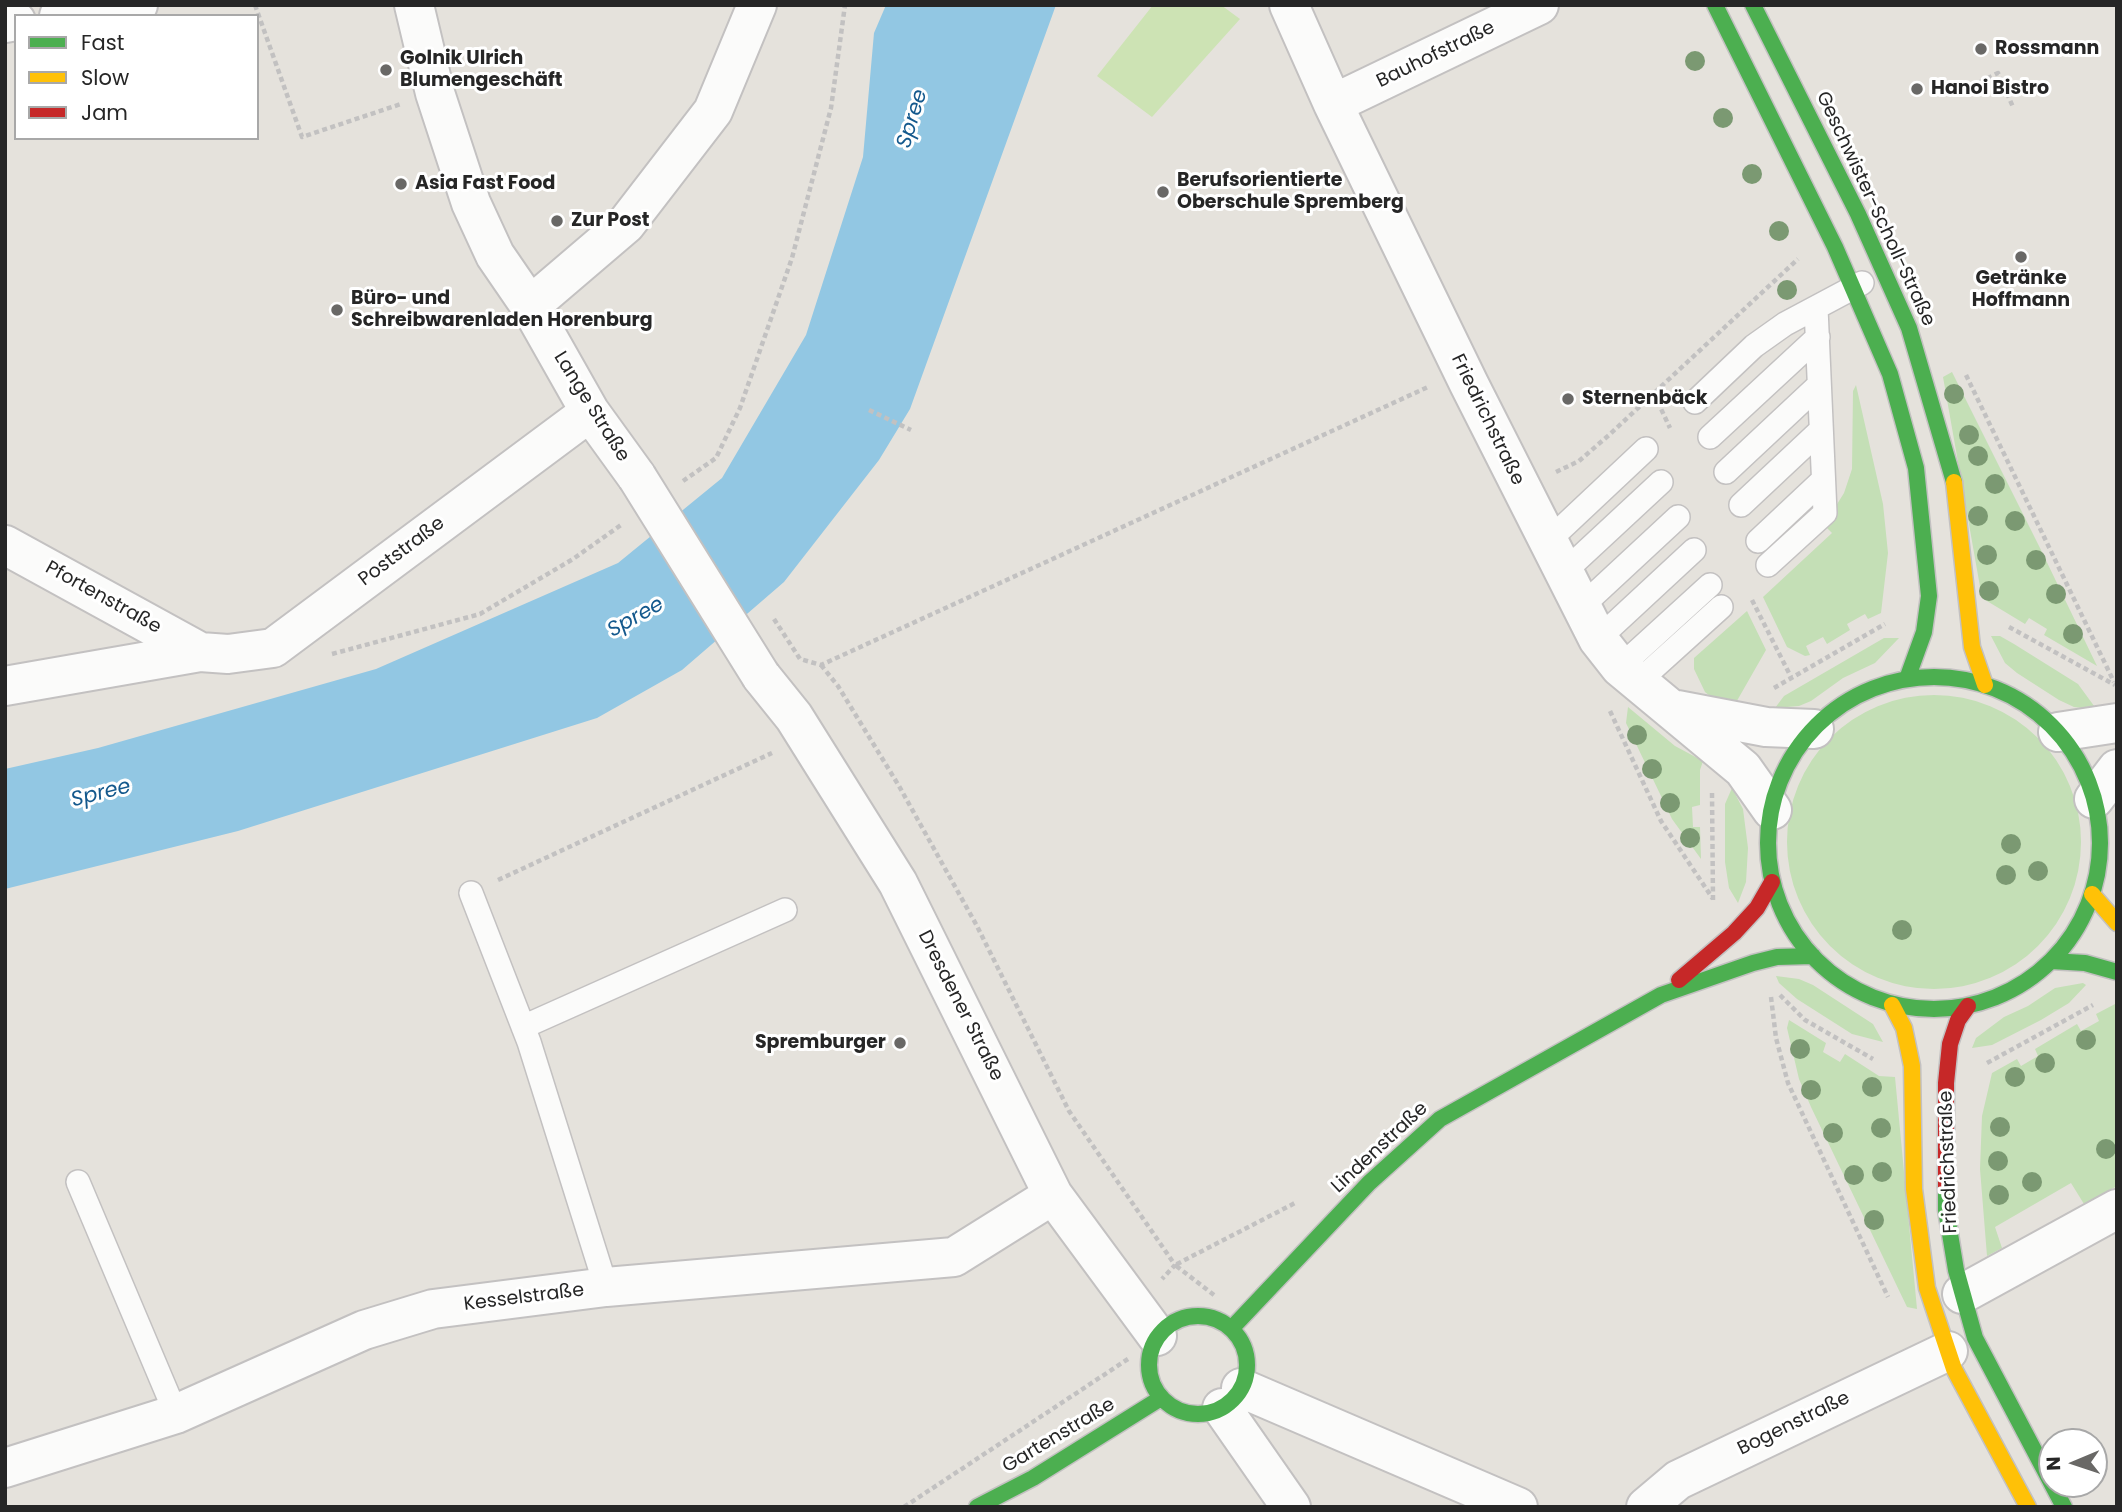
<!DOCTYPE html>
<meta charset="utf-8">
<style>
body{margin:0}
#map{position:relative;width:2122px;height:1512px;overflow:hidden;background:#e5e2dc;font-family:Poppins,sans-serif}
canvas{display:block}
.frame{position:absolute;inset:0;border:7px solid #262626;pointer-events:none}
.legend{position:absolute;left:14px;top:14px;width:245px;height:126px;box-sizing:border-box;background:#fff;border:2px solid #a8a8a8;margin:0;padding:9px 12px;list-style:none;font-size:21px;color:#262626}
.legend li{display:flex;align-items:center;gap:14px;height:35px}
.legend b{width:35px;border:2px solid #a8a8a8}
.north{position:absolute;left:2038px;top:1428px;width:70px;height:70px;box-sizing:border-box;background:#fff;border:2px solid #a8a8a8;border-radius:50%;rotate:268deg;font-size:19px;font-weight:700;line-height:28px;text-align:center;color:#262626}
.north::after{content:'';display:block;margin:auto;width:24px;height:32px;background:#696866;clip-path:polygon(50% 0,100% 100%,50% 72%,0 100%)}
</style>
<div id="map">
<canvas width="2122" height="1512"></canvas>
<div class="frame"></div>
<ul class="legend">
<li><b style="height:9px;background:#4caf50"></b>Fast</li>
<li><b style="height:9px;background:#ffc107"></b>Slow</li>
<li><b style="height:9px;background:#c62828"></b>Jam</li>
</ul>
<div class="north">N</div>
</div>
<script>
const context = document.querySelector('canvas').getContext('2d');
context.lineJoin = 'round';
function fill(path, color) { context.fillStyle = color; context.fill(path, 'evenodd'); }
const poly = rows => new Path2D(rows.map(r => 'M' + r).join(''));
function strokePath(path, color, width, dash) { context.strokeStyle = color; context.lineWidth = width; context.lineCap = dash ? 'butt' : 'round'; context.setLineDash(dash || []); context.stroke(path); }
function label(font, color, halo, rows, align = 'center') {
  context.font = font + ' Poppins,sans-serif'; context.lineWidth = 6; context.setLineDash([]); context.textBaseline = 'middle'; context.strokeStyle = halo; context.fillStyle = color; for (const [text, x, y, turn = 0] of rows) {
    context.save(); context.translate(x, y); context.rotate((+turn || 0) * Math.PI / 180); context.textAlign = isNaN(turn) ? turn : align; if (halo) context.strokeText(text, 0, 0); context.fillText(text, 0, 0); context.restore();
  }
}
const green = poly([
 [1952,372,2041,550,2097,666,2044,635,2047,629,2029,618,2025,624,1982,598,1943,377],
 [1856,385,1883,504,1888,553,1881,613,1868,619,1865,614,1847,624,1850,630,1827,644,1823,637,1806,646,1810,655,1805,656,1787,647,1763,597,1832,533,1824,525,1844,493,1852,469,1853,391],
 [1747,611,1766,650,1734,706,1716,701,1705,692,1694,669,1694,658],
 [1991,636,2000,636,2014,644,2078,684,2097,710,2074,707,2059,700,2017,673,2005,663],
 [1884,638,1899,638,1875,663,1843,678,1811,701,1799,706,1775,708,1784,696],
 '1787 842a147 147 0 1 1 294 0a147 147 0 1 1-294 0Z',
 [1628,707,1675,746,1703,761,1700,770,1700,805,1692,807,1693,827,1700,827,1701,859,1672,819,1626,723],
 [1732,788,1743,809,1748,848,1746,882,1738,903,1729,888,1725,862,1725,804],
 [1776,976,1799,979,1813,985,1873,1024,1883,1042,1852,1034,1797,999,1779,983],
 [2083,983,2086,985,2069,1003,2041,1020,1992,1045,1972,1048,1976,1038,2004,1017,2028,1006,2055,988],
 [2117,1003,2117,1186,2084,1204,2071,1183,1995,1227,2002,1248,1987,1256,1980,1169,1982,1116,1992,1073,2017,1059,2021,1066,2038,1056,2035,1049,2077,1024,2081,1031,2099,1021,2096,1014],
 [1789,1020,1826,1043,1823,1052,1840,1062,1845,1054,1879,1076,1895,1077,1917,1309,1907,1307,1811,1107,1799,1079,1787,1028]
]);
const pitch = poly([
 [1153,5,1221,5,1240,19,1152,117,1097,76]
]);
const water = poly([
 [886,5,1056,5,910,409,879,460,784,582,682,670,597,718,238,831,5,889,5,769,98,748,376,669,618,563,722,478,806,335,863,157,874,33]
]);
const path = poly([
 [255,5,302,137,401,104],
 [1972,86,1998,73,2013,107],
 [1966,375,2114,682],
 [1654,394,1670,428],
 [869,410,911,430],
 [1556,472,1579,461,1609,435,1798,259],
 [683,481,716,458,740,408,792,258,831,108,845,5],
 [1752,600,1791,677],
 [774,619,800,659,821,665,1428,387],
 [2009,627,2115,685],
 [332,654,480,614,573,559,621,525],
 [821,665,838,686,899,786,977,926,1069,1111,1175,1265,1162,1279],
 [1774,688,1885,624],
 [1610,711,1661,821,1713,899],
 [1712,793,1713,900],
 [498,880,772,753],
 [1780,995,1805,1020,1873,1059],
 [1771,997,1776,1038,1788,1083,1888,1297],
 [1987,1063,2093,1005],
 [1214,1295,1175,1265,1295,1203],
 [904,1507,1128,1359]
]);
const lane = poly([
 [1695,402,1754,346,1785,324,1862,283],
 [1710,437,1818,337],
 [1726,472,1819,385],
 [1741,505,1821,430],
 [1758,541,1823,480],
 [1547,542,1646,449],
 [1768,565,1825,513,1816,308],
 [1563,573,1661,482],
 [1581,607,1678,517],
 [1598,639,1694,550],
 [1620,667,1710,585],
 [1638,682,1721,607],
 [471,893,529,1042,606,1287],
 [523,1027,785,910],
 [78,1182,176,1414]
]);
const street = poly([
 [414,5,435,93,471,203,495,255,530,306,590,412,637,477],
 [1289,5,1333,104,1469,384,1598,639,1620,667,1743,769,1772,810],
 [59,16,138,5],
 [5,23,16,21],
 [1333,104,1539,5],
 [530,306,626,224,713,111,757,5],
 [5,545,200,652],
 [761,676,794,717,898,883,1053,1195,1157,1336],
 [5,686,200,652,228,654,273,648,590,412],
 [1677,710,1766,727,1814,729],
 [2058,732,2117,723],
 [2094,799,2117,769],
 [1962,1294,2117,1209],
 [1241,1388,1518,1507],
 [1222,1408,1291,1507],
 [5,1468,176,1414,364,1330,433,1309,606,1287,954,1257,1053,1195],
 [1646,1507,1678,1480,1948,1351]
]);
const fast = poly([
 [1715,5,1835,247,1890,374,1916,468,1929,596,1924,632,1907,679],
 [1753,5,1858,214,1909,328,1954,482],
 '1768 843a166 166 0 1 1 332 0a166 166 0 1 1-332 0Z',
 [2051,961,2085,963,2117,972],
 [1946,1187,1946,1210,1956,1270,1975,1338,2064,1507],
 '1149 1365a49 49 0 1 1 98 0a49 49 0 1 1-98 0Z',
 [1231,1329,1369,1183,1440,1119,1661,995,1753,963,1777,957,1813,956],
 [977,1507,1033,1478,1161,1398]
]);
const slow = poly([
 [1954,482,1972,647,1985,685],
 [2092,894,2117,923],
 [1892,1005,1904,1028,1912,1066,1914,1189,1927,1288,1954,1369,2028,1507]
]);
const jam = poly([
 [1679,980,1734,933,1757,908,1772,882],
 [1946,1187,1946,1083,1950,1044,1958,1020,1968,1006]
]);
const streetBridge = poly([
 [637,477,761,676]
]);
const trees = [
 [1695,61],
 [1723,118],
 [1752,174],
 [1779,231],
 [1787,290],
 [1954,394],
 [1969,435],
 [1978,456],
 [1995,484],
 [1978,516],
 [2015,521],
 [1987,555],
 [2036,560],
 [1989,591],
 [2056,594],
 [2073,634],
 [1637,735],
 [1652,769],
 [1670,803],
 [1690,838],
 [2011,844],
 [2038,871],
 [2006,875],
 [1902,930],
 [2086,1040],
 [1800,1049],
 [2045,1063],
 [2015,1077],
 [1872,1087],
 [1811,1090],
 [2000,1127],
 [1881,1128],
 [1833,1133],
 [2106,1149],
 [1998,1161],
 [1882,1172],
 [1854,1175],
 [2032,1182],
 [1999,1195],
 [1874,1220]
];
const markers = [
 [1981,49,7,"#696866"],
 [386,70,7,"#696866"],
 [1917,89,7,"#696866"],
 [401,184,7,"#696866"],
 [1163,192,7,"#696866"],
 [557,221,7,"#696866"],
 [2021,257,7,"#696866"],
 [337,310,7,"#696866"],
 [1568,399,7,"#696866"],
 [900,1043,7,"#696866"]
];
const poiNames = [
 ["Rossmann",1995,49],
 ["Golnik Ulrich",400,59],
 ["Blumengeschäft",400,81],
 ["Hanoi Bistro",1931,89],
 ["Berufsorientierte",1177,181],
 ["Oberschule Spremberg",1177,203],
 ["Asia Fast Food",415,184],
 ["Zur Post",571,221],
 ["Getränke",2021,279,"center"],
 ["Hoffmann",2021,301,"center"],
 ["Büro- und",351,299],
 ["Schreibwarenladen Horenburg",351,321],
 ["Sternenbäck",1582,399],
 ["Spremburger",886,1043,"right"]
];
const streetNames = [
 ["Bauhofstraße",1436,55,-26],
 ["Geschwister-Scholl-Straße",1875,209,65],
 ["Lange Straße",591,407,58],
 ["Friedrichstraße",1487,420,64],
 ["Poststraße",402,552,-37],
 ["Pfortenstraße",103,598,29],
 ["Dresdener Straße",960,1006,63],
 ["Lindenstraße",1380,1148,-43],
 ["Friedrichstraße",1949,1162,-92],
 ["Kesselstraße",524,1298,-7],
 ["Bogenstraße",1794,1424,-26],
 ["Gartenstraße",1059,1436,-31]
];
const waterNames = [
 ["Spree",913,119,-73],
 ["Spree",636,618,-29],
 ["Spree",101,794,-14]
];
fill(green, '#c4dfb6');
fill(pitch, '#cde3b4');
fill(water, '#92c7e3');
strokePath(lane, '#c3c1c1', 26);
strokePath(street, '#c3c1c1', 42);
strokePath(fast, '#c3c1c1', 19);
strokePath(slow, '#c3c1c1', 19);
strokePath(jam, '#c3c1c1', 19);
strokePath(path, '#c2c1c1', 4.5, [5, 3.5]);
strokePath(lane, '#fbfbfa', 23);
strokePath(street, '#fbfbfa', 38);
strokePath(fast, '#4caf50', 16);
strokePath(slow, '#ffc107', 16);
strokePath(jam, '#c62828', 16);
strokePath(streetBridge, '#c3c1c1', 42, []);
strokePath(streetBridge, '#fbfbfa', 38);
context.fillStyle = '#7b9972';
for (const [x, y] of trees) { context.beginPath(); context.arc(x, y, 10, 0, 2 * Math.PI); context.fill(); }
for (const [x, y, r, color] of markers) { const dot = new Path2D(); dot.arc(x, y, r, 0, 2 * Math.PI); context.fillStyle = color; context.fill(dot); strokePath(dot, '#fff', 2.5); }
label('bold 19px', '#262626', '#fff', poiNames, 'left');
label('19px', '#262626', '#fff', streetNames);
label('italic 21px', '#14598d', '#fff', waterNames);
</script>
